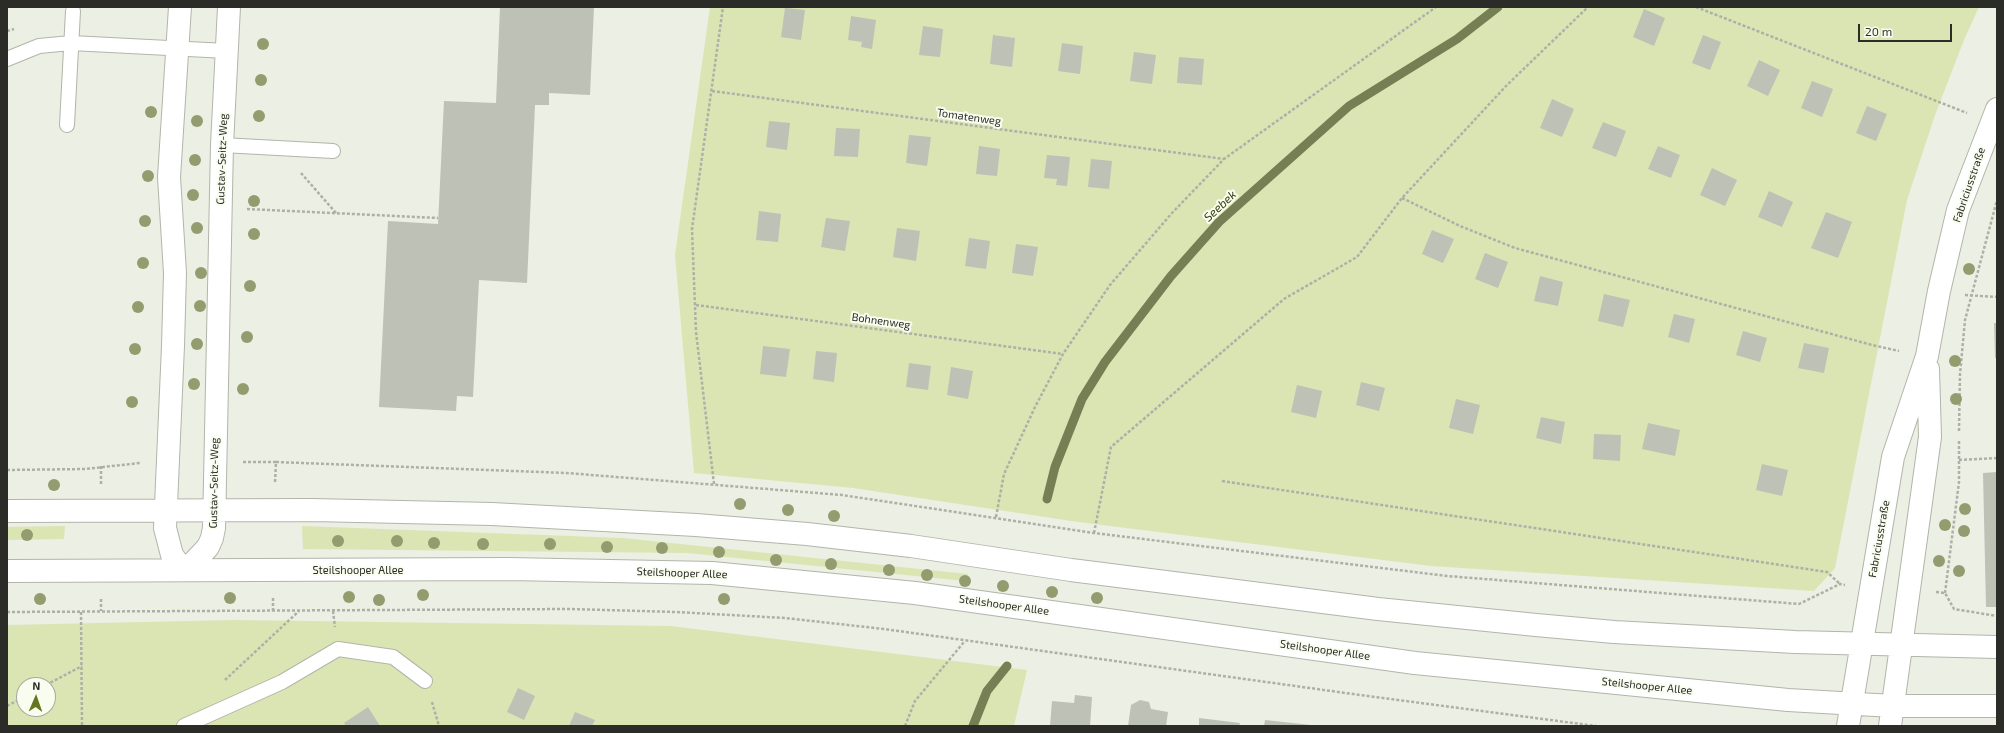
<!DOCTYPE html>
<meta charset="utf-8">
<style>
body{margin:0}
#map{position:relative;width:2004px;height:733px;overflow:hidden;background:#ecefe3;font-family:"Exo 2",sans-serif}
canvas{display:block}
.frame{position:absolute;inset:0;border:8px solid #2b2c28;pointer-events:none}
.north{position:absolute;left:16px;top:677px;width:40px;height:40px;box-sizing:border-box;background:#f9fdf0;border:1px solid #a7a9a0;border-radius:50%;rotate:2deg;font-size:11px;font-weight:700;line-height:16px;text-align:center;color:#2b2c28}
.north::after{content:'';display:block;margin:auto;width:14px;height:18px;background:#677420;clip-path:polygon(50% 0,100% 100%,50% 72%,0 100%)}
.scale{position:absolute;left:1858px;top:24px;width:94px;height:18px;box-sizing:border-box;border:2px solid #2b2c28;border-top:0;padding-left:5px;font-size:12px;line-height:14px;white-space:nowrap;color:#2b2c28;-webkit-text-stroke:3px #f9fdf0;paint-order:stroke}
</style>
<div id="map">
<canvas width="2004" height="733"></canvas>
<div class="frame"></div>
<div class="north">N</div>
<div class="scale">20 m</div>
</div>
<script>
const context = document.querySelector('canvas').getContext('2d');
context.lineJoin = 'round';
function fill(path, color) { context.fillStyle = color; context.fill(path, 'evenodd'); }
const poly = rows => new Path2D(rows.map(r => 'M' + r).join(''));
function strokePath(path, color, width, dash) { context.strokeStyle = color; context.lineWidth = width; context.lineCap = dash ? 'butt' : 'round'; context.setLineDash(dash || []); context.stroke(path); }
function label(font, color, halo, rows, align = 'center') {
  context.font = font + ' "Exo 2",sans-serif'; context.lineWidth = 4; context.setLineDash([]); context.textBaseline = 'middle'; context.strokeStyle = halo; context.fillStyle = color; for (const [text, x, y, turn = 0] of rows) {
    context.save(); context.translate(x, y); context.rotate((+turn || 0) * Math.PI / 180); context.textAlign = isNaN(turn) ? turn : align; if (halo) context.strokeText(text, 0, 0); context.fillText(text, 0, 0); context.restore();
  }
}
const green = poly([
 [710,7,1979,7,1964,40,1935,115,1907,200,1835,568,1814,591,1431,566,1078,522,853,488,694,473,675,255],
 [65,526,64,539,7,540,7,527],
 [302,526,623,538,968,574,965,581,687,553,303,549],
 [235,620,671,626,1027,670,1014,726,7,726,7,625],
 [24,685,48,685,48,709,24,709]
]);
const stream = poly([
 [1047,499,1055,467,1082,399,1105,362,1171,276,1219,222,1349,106,1457,39,1498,7],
 [973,726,987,691,1007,666]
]);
const building = poly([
 [500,7,594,7,590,95,549,93,549,105,535,105,527,283,479,280,473,397,457,396,456,411,379,407,388,221,438,224,444,101,496,103],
 [785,8,805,10,801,40,781,37],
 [1644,9,1665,18,1654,46,1633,37],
 [851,16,876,20,872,49,861,47,862,42,848,40],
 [923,26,943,29,940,57,919,55],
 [993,35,1015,38,1012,67,990,64],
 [1703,35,1721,42,1710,70,1692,63],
 [1062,43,1083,46,1080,74,1058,71],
 [1134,52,1156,55,1152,84,1130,81],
 [1179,57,1204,59,1202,85,1177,83],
 [1759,60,1780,70,1768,96,1747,86],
 [1812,81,1833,89,1822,117,1801,108],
 [1552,99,1574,109,1562,137,1540,128],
 [1867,106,1887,114,1876,141,1856,133],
 [769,121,790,123,787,150,766,147],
 [1603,122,1626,131,1616,157,1592,148],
 [836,128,860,129,858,157,834,156],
 [909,135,931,137,927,166,906,163],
 [979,146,1000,149,997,176,976,174],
 [1658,146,1680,155,1671,178,1648,169],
 [1047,155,1070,157,1067,186,1056,185,1057,179,1044,178],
 [1091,159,1112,161,1109,189,1088,187],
 [1712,168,1737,180,1725,206,1700,195],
 [1769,191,1793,202,1782,227,1758,217],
 [759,211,781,214,778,242,756,240],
 [1826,212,1852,222,1838,258,1811,248],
 [826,218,850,221,845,251,821,247],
 [897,228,920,231,916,261,893,257],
 [1432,230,1454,239,1443,263,1422,254],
 [969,238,990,241,986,269,965,266],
 [1016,244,1038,247,1033,276,1012,273],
 [1485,253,1508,262,1498,288,1475,279],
 [1540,276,1563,282,1558,306,1534,301],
 [1604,294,1630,300,1623,327,1598,321],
 [1674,314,1695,319,1689,343,1668,337],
 [1994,323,1997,323,1997,358,1995,358],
 [1743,331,1767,338,1760,362,1736,355],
 [1804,343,1829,348,1824,373,1798,368],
 [763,346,790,349,786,377,760,374],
 [816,351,837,353,834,382,813,379],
 [909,363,931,366,928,390,906,387],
 [951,367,973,371,968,399,947,395],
 [1361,382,1385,388,1379,411,1356,405],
 [1297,385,1322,391,1316,418,1291,412],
 [1456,399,1480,405,1473,434,1449,428],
 [1541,417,1565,422,1561,444,1536,438],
 [1648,423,1680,430,1675,456,1642,449],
 [1594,434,1621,435,1620,461,1593,459],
 [1762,464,1788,470,1782,496,1756,490],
 [1997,472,1997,607,1986,607,1983,473],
 [518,688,535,696,524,720,507,712],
 [1075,695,1092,697,1090,726,1050,726,1052,701,1074,703],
 [1140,700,1149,702,1151,709,1168,712,1166,726,1128,726,1131,705],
 [368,707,380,726,346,726,344,723],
 [575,712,595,720,592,726,569,726],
 [1199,718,1240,723,1239,726,1199,726],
 [1265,720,1311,725,1311,726,1264,726]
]);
const path = poly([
 [1696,7,1967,113],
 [7,31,14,29],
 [712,91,1224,159],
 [301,173,336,213],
 [1402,198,1460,226,1515,248,1872,345,1899,351],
 [247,209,438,218],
 [1965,295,1997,297],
 [696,305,1063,354],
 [1959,431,1960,374,1965,320,1997,200],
 [1959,460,1997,458],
 [243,462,276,462,275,483],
 [276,462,567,473,842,495,1094,533,1447,576,1799,604,1840,584,1845,585],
 [7,470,85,469,140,463],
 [1222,481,1827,572,1840,584],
 [101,484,101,466],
 [714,484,696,332,692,229,723,7],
 [996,517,1004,474,1035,407,1063,354,1110,285,1172,213,1224,159,1436,7],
 [1094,533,1111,447,1284,299,1357,257,1402,198,1507,85,1588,7],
 [1936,592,1945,593,1954,609,1997,616],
 [1945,593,1959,482,1959,440],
 [101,599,101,611],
 [273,611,273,598],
 [333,611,335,627],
 [7,612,570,609,676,612,785,618,884,629,1360,695,1596,726],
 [81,612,82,726],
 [225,680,299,611],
 [46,685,82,666],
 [432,702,439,726],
 [7,706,24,697],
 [905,726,915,701,964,642]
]);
const lane = poly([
 [7,59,39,46,71,43,227,51],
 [67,125,73,11],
 [222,145,333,151],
 [184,726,282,682,338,649,393,657,425,681]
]);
const secondary = poly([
 [180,7,169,177,175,273,173,346,165,528,172,555,183,570],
 [7,511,312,510,492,514,696,525,807,534,911,546,1071,570,1378,609,1536,625,1614,632,1795,642,1997,647],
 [183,570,194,562,208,547,212,538,214,528,222,145,229,7],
 [7,571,509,569,712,573,915,593,1415,663,1788,700,1893,706,1997,706],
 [1848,726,1893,457,1927,356,1939,291,1958,210,1997,109],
 [1890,726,1930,437,1928,369]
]);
const trees = [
 [263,44],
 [261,80],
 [151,112],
 [259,116],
 [197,121],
 [195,160],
 [148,176],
 [193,195],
 [254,201],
 [145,221],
 [197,228],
 [254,234],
 [143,263],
 [1969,269],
 [201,273],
 [250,286],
 [200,306],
 [138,307],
 [247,337],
 [197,344],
 [135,349],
 [1955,361],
 [194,384],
 [243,389],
 [1956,399],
 [132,402],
 [54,485],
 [740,504],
 [1965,509],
 [788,510],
 [834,516],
 [1945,525],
 [1964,531],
 [27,535],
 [338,541],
 [397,541],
 [434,543],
 [483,544],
 [550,544],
 [607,547],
 [662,548],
 [719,552],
 [776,560],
 [1939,561],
 [831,564],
 [889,570],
 [1959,571],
 [927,575],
 [965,581],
 [1003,586],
 [1052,592],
 [423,595],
 [349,597],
 [230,598],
 [1097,598],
 [40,599],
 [724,599],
 [379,600]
];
const streetNames = [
 ["Tomatenweg",969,117,8],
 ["Gustav-Seitz-Weg",222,159,-88],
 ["Fabriciusstraße",1969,185,-71],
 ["Bohnenweg",881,321,8],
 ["Gustav-Seitz-Weg",214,483,-89],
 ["Fabriciusstraße",1879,539,-80],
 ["Steilshooper Allee",358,570],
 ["Steilshooper Allee",682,573,2],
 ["Steilshooper Allee",1004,605,8],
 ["Steilshooper Allee",1325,650,8],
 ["Steilshooper Allee",1647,686,6]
];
const waterNames = [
 ["Seebek",1220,206,-43]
];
fill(green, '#dae5b3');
strokePath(stream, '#767f53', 9);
fill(building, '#bec1b5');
strokePath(lane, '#b2b5a9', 16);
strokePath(secondary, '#b2b5a9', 24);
strokePath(path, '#aeb0a7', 2.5, [3, 2]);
strokePath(lane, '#fff', 14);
strokePath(secondary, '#fff', 22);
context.fillStyle = '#949b6f';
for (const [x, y] of trees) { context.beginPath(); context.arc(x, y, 6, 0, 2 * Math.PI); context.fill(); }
label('11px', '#2b2c28', '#f9fdf0', streetNames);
label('italic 12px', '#363e0e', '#f9fdf0', waterNames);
</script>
